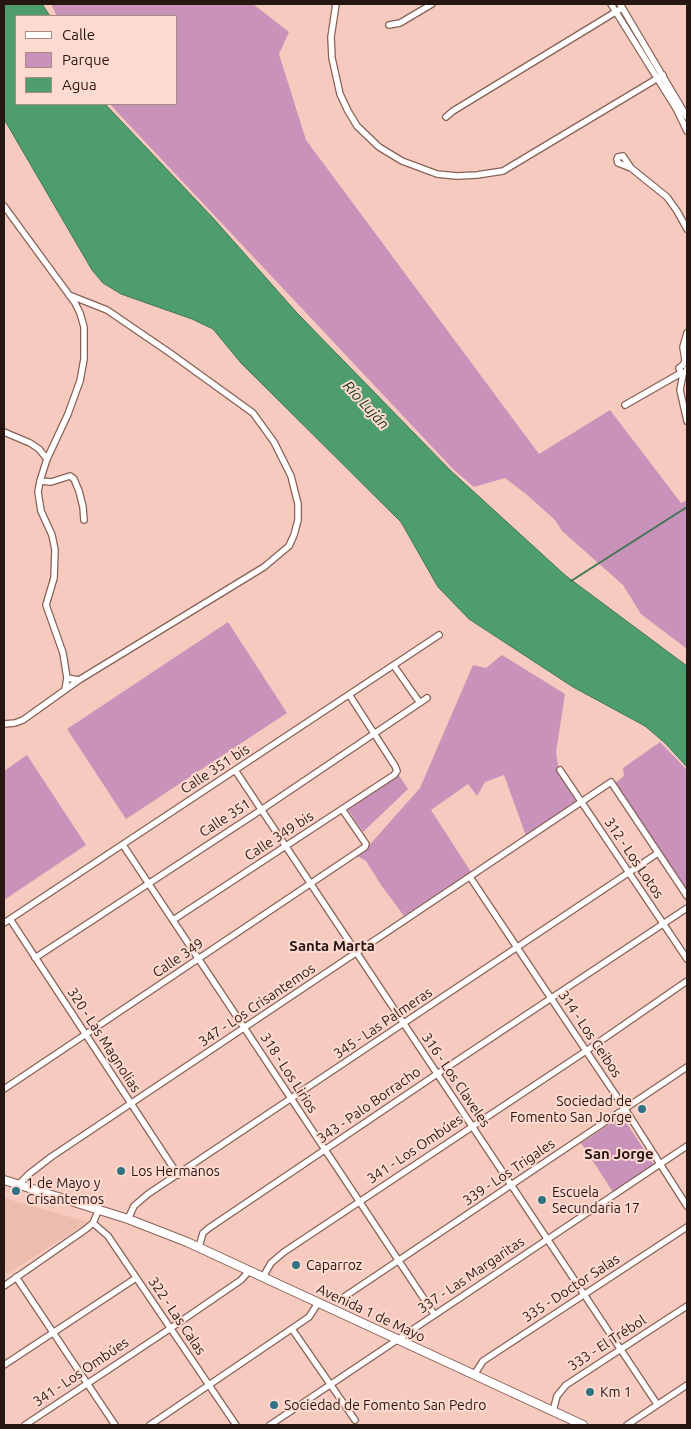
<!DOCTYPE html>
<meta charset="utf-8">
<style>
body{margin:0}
#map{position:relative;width:691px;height:1429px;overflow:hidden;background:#f6cabe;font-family:Ubuntu,sans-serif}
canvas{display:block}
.frame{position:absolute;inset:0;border:5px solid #271713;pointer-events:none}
.legend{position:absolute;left:15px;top:15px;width:162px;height:90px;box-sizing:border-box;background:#fddad0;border:1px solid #a78c84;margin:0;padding:6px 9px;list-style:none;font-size:15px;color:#271713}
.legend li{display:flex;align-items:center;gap:10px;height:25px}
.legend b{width:25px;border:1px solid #a78c84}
</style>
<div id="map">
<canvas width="691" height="1429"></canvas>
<div class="frame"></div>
<ul class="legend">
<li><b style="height:6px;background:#fff"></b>Calle</li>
<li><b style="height:14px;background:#c992ba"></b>Parque</li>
<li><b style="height:14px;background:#4e9d6f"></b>Agua</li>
</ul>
</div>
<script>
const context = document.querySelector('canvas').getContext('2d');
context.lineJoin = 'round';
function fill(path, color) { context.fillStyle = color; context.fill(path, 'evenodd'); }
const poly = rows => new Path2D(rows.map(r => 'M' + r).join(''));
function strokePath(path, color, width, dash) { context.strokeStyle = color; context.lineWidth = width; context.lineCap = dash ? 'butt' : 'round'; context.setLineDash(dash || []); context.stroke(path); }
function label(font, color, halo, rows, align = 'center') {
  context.font = font + ' Ubuntu,sans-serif'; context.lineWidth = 4; context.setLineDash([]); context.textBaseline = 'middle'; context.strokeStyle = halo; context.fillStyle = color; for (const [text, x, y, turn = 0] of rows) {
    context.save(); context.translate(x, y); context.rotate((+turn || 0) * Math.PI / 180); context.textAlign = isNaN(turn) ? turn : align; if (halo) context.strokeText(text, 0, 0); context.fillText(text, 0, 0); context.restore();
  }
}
const built = poly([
 [4,1198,88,1222,7,1274,4,1269]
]);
const green = poly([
 [51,4,253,4,289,32,279,54,306,140,539,454,610,410,681,503,687,500,687,649,641,614,623,585,562,531,555,520,526,494,505,478,474,487,453,469,118,113,110,104,176,104,176,16,57,16],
 [228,622,287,713,126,819,67,729],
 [502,655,565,694,556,752,559,772,576,801,526,836,504,775,485,782,477,796,468,784,431,810,471,872,404,916,381,885,366,861,357,856,365,850,420,788,473,665,486,668],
 [660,742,687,770,687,892,615,783,624,776,623,768],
 [27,755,86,845,4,900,4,771],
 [398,774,408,789,363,832,347,808],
 [622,1116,654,1165,613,1192,581,1143]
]);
const water = poly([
 [4,4,42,4,50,16,16,16,16,104,105,104,213,218,297,313,451,471,566,576,687,666,687,767,665,743,645,726,573,687,469,619,438,587,401,522,241,363,213,329,192,319,121,294,103,283,92,270,4,119,4,4]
]);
const stream = poly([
 [571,581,687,507]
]);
const minor = poly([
 [336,4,331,37,332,58,340,94,348,111,357,126,379,147,402,161,437,174,457,176,477,175,503,171,663,75],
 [611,4,677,110,687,131],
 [620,4,687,117],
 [389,25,400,23,432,4],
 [446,117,453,111,622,8],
 [631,168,623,156,618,157,617,159,618,163,631,168,667,197,677,211,687,229],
 [4,206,75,303,80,313,84,327,84,359,80,381,68,414,47,459,40,481,38,492,41,511,52,535,55,550,54,578,46,605,63,653,67,678,65,690,79,680],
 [685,360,683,347,687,333],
 [681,373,679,368,683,365,686,359],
 [683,374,680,390,687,421],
 [625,405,681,373,686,372,687,369],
 [4,432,30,443,39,449,47,459],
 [40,481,51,482,70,476,74,479,79,491,83,507,84,520],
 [394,666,420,703],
 [67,678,79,680,264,567,289,546,294,535,298,520,298,504,291,476,274,442,253,413,170,353,107,310,69,295],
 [4,724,15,723,23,720,65,690],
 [235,770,657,1404],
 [560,770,687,959],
 [123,845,434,1314],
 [470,877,625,1109,687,1206],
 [10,919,178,1175],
 [173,920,394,775,397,771,395,766,350,696],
 [4,923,439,635],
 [35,958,261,810,427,698],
 [4,1089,365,847,366,844,342,809],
 [19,1184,29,1174,51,1157,611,782,687,896],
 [128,1219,134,1206,148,1194,658,853],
 [93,1223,108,1236,236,1425],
 [199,1247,203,1233,209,1228,437,1074,687,908],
 [16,1277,115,1425],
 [263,1277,271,1263,284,1252,586,1051,687,981],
 [4,1286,86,1229,93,1223,99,1209],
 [344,1297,687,1067],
 [292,1329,355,1420],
 [4,1365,136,1278],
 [474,1375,483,1361,687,1227],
 [553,1411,557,1396,566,1385,687,1306],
 [25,1425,171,1328,241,1280,249,1271],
 [150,1425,309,1317,318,1303],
 [270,1425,687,1146],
 [627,1425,687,1385]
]);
const secondary = poly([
 [4,1180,128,1219,187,1242,583,1425]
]);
const markers = [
 [642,1109,5,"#307484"],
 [121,1171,5,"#307484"],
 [16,1191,5,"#307484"],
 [542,1200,5,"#307484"],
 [296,1265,5,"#307484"],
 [590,1392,5,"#307484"],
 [274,1405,5,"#307484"]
];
const streetNames = [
 ["Calle 351 bis",215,769,-33],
 ["Calle 351",225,818,-33],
 ["Calle 349 bis",279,836,-33],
 ["312 - Los Lotos",634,858,56],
 ["Calle 349",178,958,-34],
 ["347 - Los Crisantemos",257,1005,-34],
 ["345 - Las Palmeras",383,1023,-34],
 ["314 - Los Ceibos",590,1034,56],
 ["320 - Las Magnolias",104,1040,57],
 ["318 - Los Lirios",289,1073,57],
 ["316 - Los Claveles",456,1080,56],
 ["343 - Palo Borracho",369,1105,-35],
 ["341 - Los Ombúes",415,1149,-34],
 ["339 - Los Trigales",509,1172,-34],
 ["337 - Las Margaritas",471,1275,-34],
 ["335 - Doctor Salas",571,1288,-33],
 ["Avenida 1 de Mayo",371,1313,25],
 ["322 - Las Calas",177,1316,56],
 ["333 - El Trébol",607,1343,-33],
 ["341 - Los Ombúes",81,1372,-34]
];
const poiNames = [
 ["Sociedad de",632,1101,"right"],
 ["Fomento San Jorge",632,1117,"right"],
 ["Los Hermanos",131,1171],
 ["1 de Mayo y",26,1183],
 ["Crisantemos",26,1199],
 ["Escuela",552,1192],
 ["Secundaria 17",552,1208],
 ["Caparroz",306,1265],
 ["Km 1",600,1392],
 ["Sociedad de Fomento San Pedro",284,1405]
];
const waterNames = [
 ["Río Luján",366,405,47]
];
const neighbourhoodNames = [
 ["Santa Marta",332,946],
 ["San Jorge",619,1154]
];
fill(built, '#edbcad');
fill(green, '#c992ba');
fill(water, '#4e9d6f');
strokePath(water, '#427553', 1);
strokePath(stream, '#427553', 2);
strokePath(minor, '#876156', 8);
strokePath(secondary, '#876156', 10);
strokePath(minor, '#fff', 5.5);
strokePath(secondary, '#fff', 8);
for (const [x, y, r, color] of markers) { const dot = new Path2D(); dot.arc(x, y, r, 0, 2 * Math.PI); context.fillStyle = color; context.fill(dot); strokePath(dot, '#fddad0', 2); }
label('14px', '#271713', '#fddad0', streetNames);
label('14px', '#271713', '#fddad0', poiNames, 'left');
label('italic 15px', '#123521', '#fddad0', waterNames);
label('bold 15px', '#271713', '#fddad0', neighbourhoodNames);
</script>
